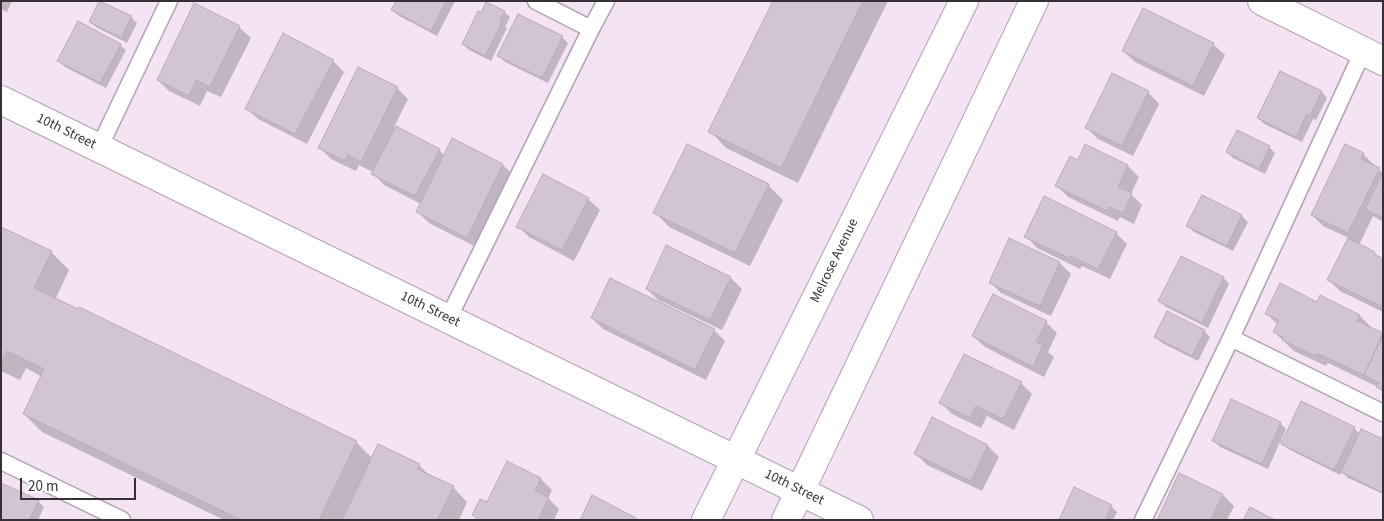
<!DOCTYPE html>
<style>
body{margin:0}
#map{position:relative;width:1384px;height:521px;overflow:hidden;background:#f3e3f3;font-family:"Source Sans 3",sans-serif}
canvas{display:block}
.frame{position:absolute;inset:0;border:2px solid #373137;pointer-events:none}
.scale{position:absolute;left:20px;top:478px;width:116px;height:22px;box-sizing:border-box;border:2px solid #373137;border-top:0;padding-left:6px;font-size:15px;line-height:18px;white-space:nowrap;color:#373137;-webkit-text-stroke:4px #fff;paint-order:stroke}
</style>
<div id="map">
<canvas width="1384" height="521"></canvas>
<div class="frame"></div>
<div class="scale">20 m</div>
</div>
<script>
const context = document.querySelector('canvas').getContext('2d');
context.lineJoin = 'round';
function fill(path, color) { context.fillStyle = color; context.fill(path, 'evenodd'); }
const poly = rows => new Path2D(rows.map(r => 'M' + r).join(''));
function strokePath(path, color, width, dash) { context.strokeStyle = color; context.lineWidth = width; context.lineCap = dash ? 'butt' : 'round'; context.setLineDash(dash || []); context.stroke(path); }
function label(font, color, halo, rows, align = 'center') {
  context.font = font + ' "Source Sans 3",sans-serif'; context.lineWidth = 4; context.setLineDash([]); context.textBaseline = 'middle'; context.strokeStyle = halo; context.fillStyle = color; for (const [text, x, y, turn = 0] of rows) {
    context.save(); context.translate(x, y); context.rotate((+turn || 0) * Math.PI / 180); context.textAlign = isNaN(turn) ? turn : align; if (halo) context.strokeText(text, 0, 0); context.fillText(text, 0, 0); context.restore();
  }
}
const shadow = poly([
 [1,1,12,1,7,12,1,9],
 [397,1,455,1,437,36,399,16,393,10],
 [774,1,888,1,798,183,726,148,710,131],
 [504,12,510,17,505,27,507,28,491,61,469,50,463,44],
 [131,17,137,23,127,43,96,27,90,21],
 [239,27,251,38,221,97,207,91,200,106,169,91,158,80],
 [562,37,568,43,548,83,505,62,499,56],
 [1213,44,1225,55,1204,96,1135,62,1123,51],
 [120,45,126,50,106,88,65,67,59,61],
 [333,61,344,72,307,144,258,119,246,108],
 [1281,72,1322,92,1327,98,1316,120,1313,119,1302,142,1264,124,1259,118],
 [397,88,408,99,394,127,439,150,445,156,453,140,503,165,514,176,478,248,429,223,418,212,421,204,384,185,373,173,373,172,359,165,356,171,331,159,320,148],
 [1148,92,1159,104,1133,156,1098,139,1087,128],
 [1085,146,1128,166,1139,177,1131,194,1142,205,1134,224,1120,217,1118,221,1068,197,1057,186,1078,161],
 [1269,147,1275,153,1265,174,1233,158,1227,152],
 [1363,154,1374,165,1374,166,1383,173,1383,222,1373,216,1359,245,1374,253,1383,260,1383,312,1340,291,1329,280,1349,238,1323,226,1312,215],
 [768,185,783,200,750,266,669,227,655,212],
 [1202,197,1242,216,1248,222,1233,251,1194,232,1188,226],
 [588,199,600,210,574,261,529,237,518,226],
 [1,228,51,252,69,270,55,300,356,442,372,458,419,465,431,477,453,487,467,502,459,520,224,520,42,432,24,414,42,377,26,368,20,380,1,371],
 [1116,233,1127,244,1110,279,1082,266,1080,269,1037,248,1026,236],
 [1010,240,1060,263,1071,274,1051,316,1001,293,990,282],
 [1182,257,1224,278,1229,284,1208,328,1166,307,1160,301],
 [731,278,742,289,722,330,658,300,647,289],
 [1318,303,1360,316,1371,327,1370,328,1383,334,1383,392,1378,387,1328,363,1326,366,1294,351,1274,332,1278,325,1266,313],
 [592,318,714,330,725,341,706,380,603,329],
 [1046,322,1057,333,1048,352,1054,357,1044,377,985,347,973,336],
 [1204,331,1210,337,1198,361,1162,343,1156,337],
 [1021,383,1032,394,1014,430,987,416,981,428,952,414,941,403],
 [933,419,988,446,999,457,982,491,927,465,916,454],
 [1280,423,1286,429,1281,441,1283,442,1354,428,1360,434,1383,441,1383,494,1348,478,1342,472,1340,475,1288,449,1280,442,1268,469,1220,447,1214,441],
 [507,463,541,479,552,490,548,498,559,509,554,520,478,520,474,515,487,504],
 [1180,474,1223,495,1234,506,1227,520,1158,520],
 [38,501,44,507,38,520,1,520],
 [1111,506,1117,512,1113,520,1060,520]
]);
const building = poly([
 [99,1,132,16,121,38,89,22,99,1],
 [396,1,446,1,431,31,391,10,396,1],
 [773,1,863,1,781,168,708,132,773,1],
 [486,2,505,11,500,20,502,22,485,56,462,44,478,11,481,13,486,2],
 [194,3,240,26,210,87,196,80,189,96,157,80,194,3],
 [1143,8,1214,43,1193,86,1122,51,1143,8],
 [518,14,563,36,542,78,497,56,518,14],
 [78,21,121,44,100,83,57,61,78,21],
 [283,33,334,60,295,134,245,109,283,33],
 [358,67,398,87,361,162,348,155,345,161,318,148,358,67],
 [1280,71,1322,91,1310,116,1307,114,1296,137,1257,118,1280,71],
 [1112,73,1149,91,1122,146,1085,128,1112,73],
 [396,126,440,149,415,196,371,174,396,126],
 [1237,130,1270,146,1259,169,1226,152,1237,130],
 [452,138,503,164,467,238,416,212,452,138],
 [687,144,769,184,735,253,653,213,687,144],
 [1085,144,1128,165,1118,187,1132,193,1123,213,1109,207,1107,211,1055,186,1070,156,1078,160,1085,144],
 [1345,144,1364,153,1361,159,1380,168,1348,233,1311,215,1345,144],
 [1383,172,1383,218,1365,209,1383,172],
 [543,174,589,198,562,250,516,227,543,174],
 [1202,195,1242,215,1227,246,1186,226,1202,195],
 [1044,196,1117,232,1098,269,1070,256,1069,258,1024,237,1044,196],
 [1,227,52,251,34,288,78,309,79,307,357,441,319,520,241,520,23,414,44,369,7,351,1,363,1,227],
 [1009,238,1060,262,1040,306,989,283,1009,238],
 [1348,238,1375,252,1374,254,1383,259,1383,307,1327,280,1348,238],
 [666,245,731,277,710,320,646,289,666,245],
 [1181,256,1224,277,1202,323,1158,301,1181,256],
 [610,278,715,329,695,370,591,318,610,278],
 [1280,283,1317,302,1320,295,1360,315,1357,321,1383,333,1364,375,1317,353,1315,356,1282,340,1283,337,1273,332,1279,320,1265,314,1280,283],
 [993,294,1047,321,1036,342,1043,345,1033,367,972,336,993,294],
 [1167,311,1205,330,1192,356,1154,337,1167,311],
 [1383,335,1383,391,1376,387,1379,383,1364,375,1383,335],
 [964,354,1022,382,1003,419,976,406,970,418,939,403,964,354],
 [1231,399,1281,422,1262,464,1212,441,1231,399],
 [1301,401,1355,427,1334,470,1281,444,1301,401],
 [932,417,988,445,971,481,914,454,932,417],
 [1361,429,1383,439,1383,489,1381,492,1341,472,1361,429],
 [378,444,420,464,417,469,454,486,437,520,342,520,378,444],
 [507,461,541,478,535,491,549,497,538,520,479,520,472,515,480,499,487,502,507,461],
 [1179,473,1223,494,1211,520,1157,520,1179,473],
 [1,483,39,500,29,520,1,520,1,483],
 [1074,487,1112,505,1105,520,1059,520,1074,487],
 [592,495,636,518,635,520,580,520,592,495],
 [1250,507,1275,520,1243,520,1250,507]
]);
const service = poly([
 [536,1,591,29],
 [99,148,169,1],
 [448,319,591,29,606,1],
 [1231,338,1383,413],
 [1,461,122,520],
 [1143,520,1231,338,1363,51]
]);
const minor = poly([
 [1262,1,1383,61],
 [1,100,859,520],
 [706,520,964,1],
 [786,520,1034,1]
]);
const streetNames = [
 ["10th Street",66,132,26],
 ["Melrose Avenue",835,261,-64],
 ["10th Street",430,310,26],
 ["10th Street",794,488,26]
];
fill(shadow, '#0003');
fill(building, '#d3c4d3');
strokePath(building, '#baabba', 1);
strokePath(service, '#b1a2b1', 19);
strokePath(minor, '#b1a2b1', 30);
strokePath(service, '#fff', 16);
strokePath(minor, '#fff', 28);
label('14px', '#373137', '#fff', streetNames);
</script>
